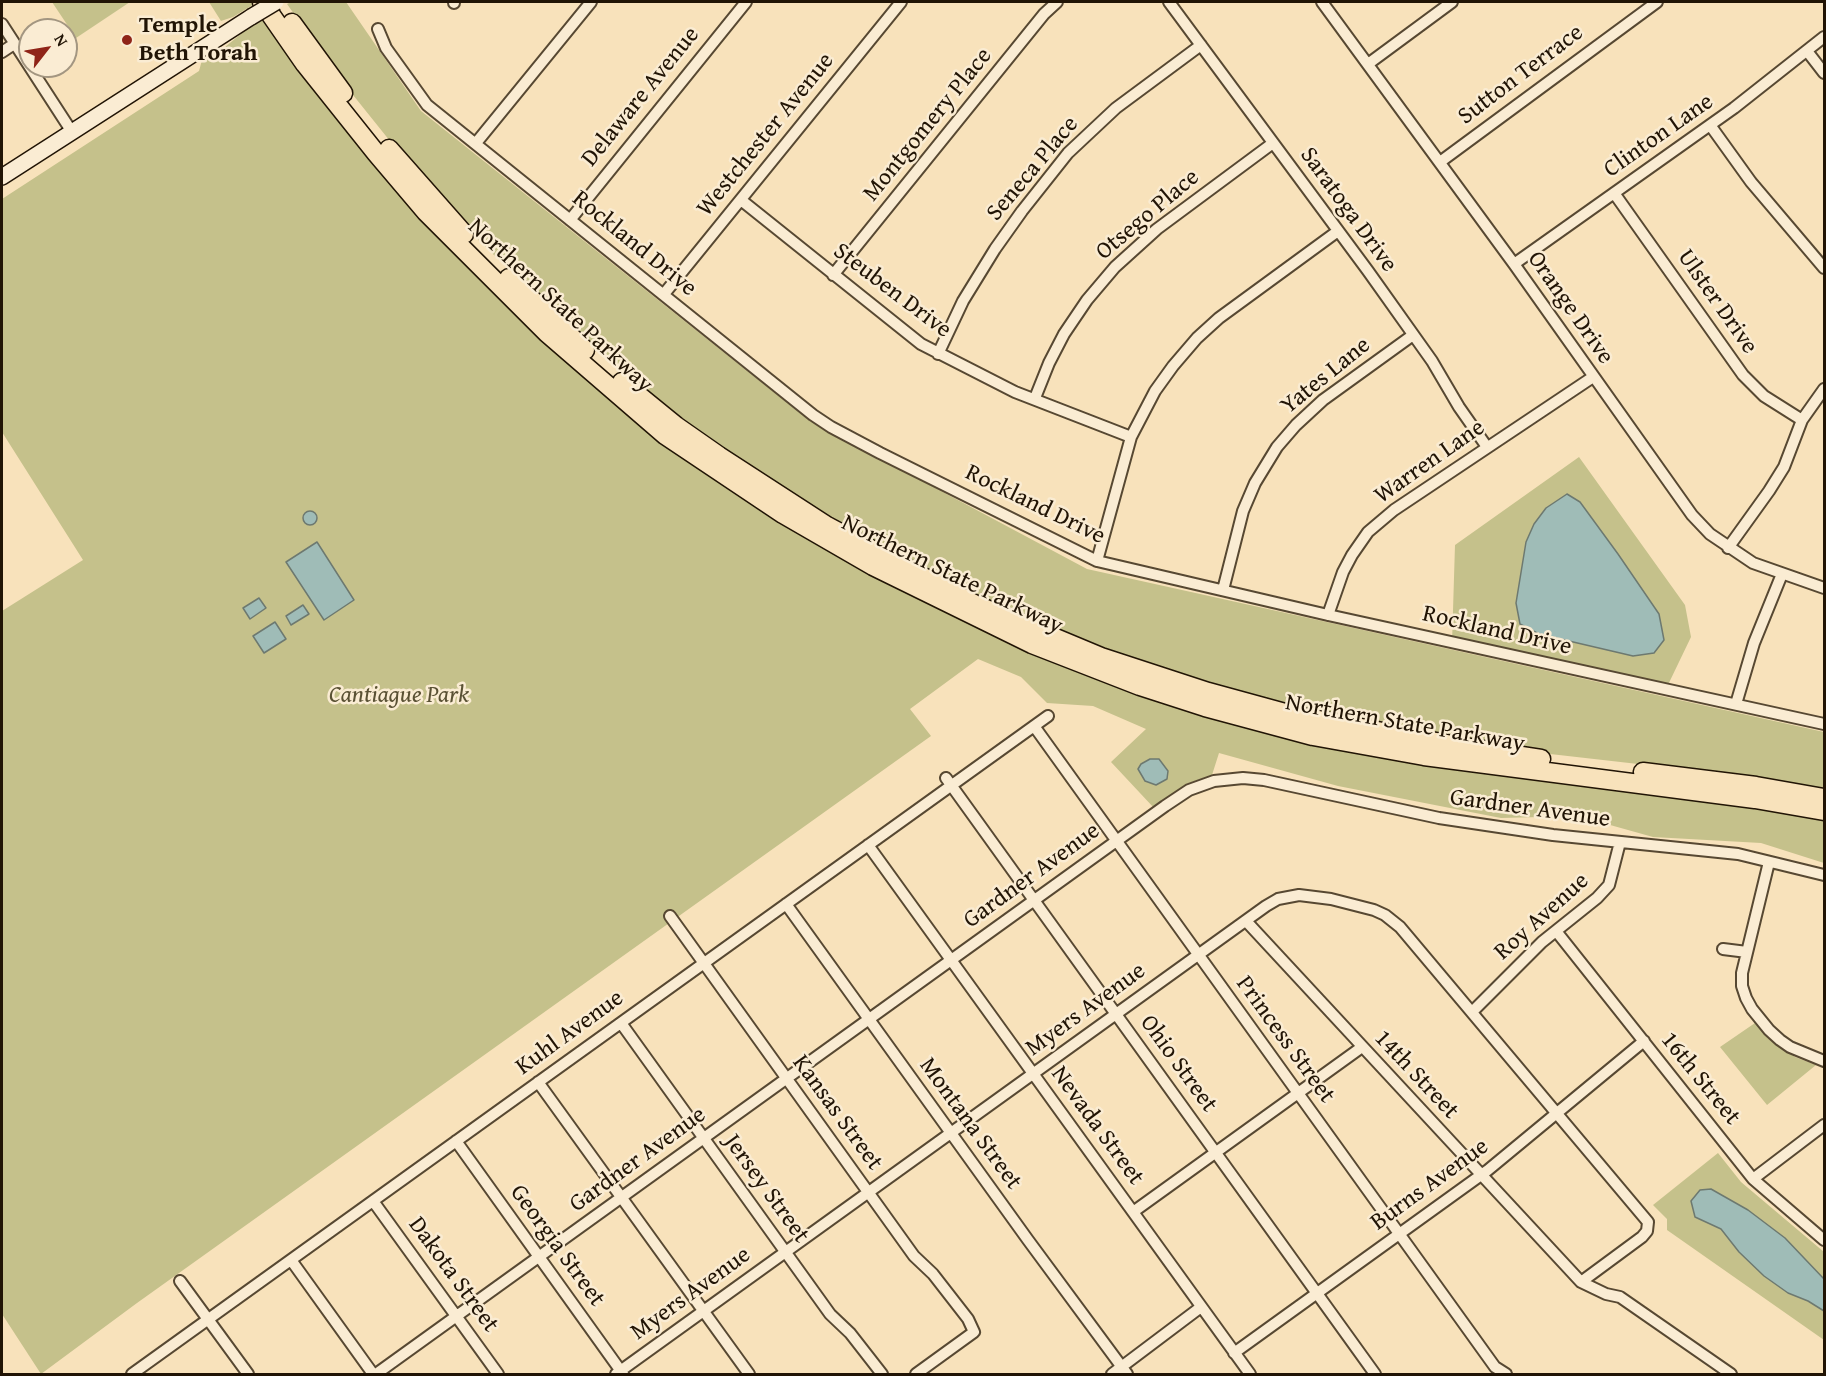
<!DOCTYPE html>
<style>
body{margin:0}
#map{position:relative;width:1826px;height:1376px;overflow:hidden;background:#f8e2bb;font-family:"Gentium Book Plus",serif}
canvas{display:block}
.frame{position:absolute;inset:0;border:3px solid #211405;pointer-events:none}
.north{position:absolute;left:18px;top:18px;width:60px;height:60px;box-sizing:border-box;background:#faecd3;border:2px solid #a39681;border-radius:50%;rotate:59deg;font-size:16px;font-weight:700;line-height:24px;text-align:center;color:#211405}
.north::after{content:'';display:block;margin:auto;width:21px;height:27px;background:#8f2418;clip-path:polygon(50% 0,100% 100%,50% 72%,0 100%)}
</style>
<div id="map">
<canvas width="1826" height="1376"></canvas>
<div class="frame"></div>
<div class="north">N</div>
</div>
<script>
const context = document.querySelector('canvas').getContext('2d');
context.lineJoin = 'round';
function fill(path, color) { context.fillStyle = color; context.fill(path, 'evenodd'); }
const poly = rows => new Path2D(rows.map(r => 'M' + r).join(''));
function strokePath(path, color, width, dash) { context.strokeStyle = color; context.lineWidth = width; context.lineCap = dash ? 'butt' : 'round'; context.setLineDash(dash || []); context.stroke(path); }
function label(font, color, halo, rows, align = 'center') {
  context.font = font + ' "Gentium Book Plus",serif'; context.lineWidth = 5; context.setLineDash([]); context.textBaseline = 'middle'; context.strokeStyle = halo; context.fillStyle = color; for (const [text, x, y, turn = 0] of rows) {
    context.save(); context.translate(x, y); context.rotate((+turn || 0) * Math.PI / 180); context.textAlign = isNaN(turn) ? turn : align; if (halo) context.strokeText(text, 0, 0); context.fillText(text, 0, 0); context.restore();
  }
}
const green = poly([
 [52,2,130,2,76,38],
 [209,2,255,2,256,3,233,17,221,21],
 [291,2,346,2,421,111,810,421,1087,569,1824,732,1824,792,1638,764,1480,746,1266,703,1132,661,962,590,895,556,887,547,828,516,804,534,1133,688,1824,820,1824,863,1761,843,1653,837,1578,816,1501,818,1338,786,1219,753,1212,775,1186,784,1154,808,1111,762,1146,729,1093,706,1047,703,1021,677,978,659,910,709,931,736,137,1303,41,1374,2,1314,2,611,83,560,2,432,2,199,199,71,202,60,225,47,247,29,266,18,403,196,476,276,586,377,693,429,579,336,473,235,406,161,337,75,287,4],
 [1579,457,1685,605,1691,637,1666,689,1452,643,1455,545],
 [1755,1023,1795,1057,1816,1065,1767,1105,1720,1047],
 [1718,1153,1741,1182,1824,1252,1824,1340,1667,1230,1667,1219,1653,1205]
]);
const water = poly([
 [1567,494,1580,502,1618,554,1659,614,1664,640,1654,653,1633,656,1539,634,1520,624,1516,603,1526,542,1534,524,1546,508,1567,494],
 '303 518a7 7 0 1 1 14 0a7 7 0 1 1-14 0Z',
 [317,542,354,600,324,620,286,562,317,542],
 [259,598,266,608,250,619,243,608,259,598],
 [303,605,309,614,291,625,286,616,303,605],
 [275,622,286,639,264,653,253,636,275,622],
 [1150,759,1159,759,1168,771,1167,779,1156,785,1145,781,1138,769,1141,764,1150,759],
 [1711,1189,1748,1210,1785,1238,1824,1279,1824,1311,1808,1301,1788,1293,1764,1276,1739,1252,1721,1229,1695,1217,1691,1201,1700,1190,1711,1189]
]);
const street = poly([
 [454,2,454,3],
 [1169,2,1368,271,1432,361,1459,407,1487,447],
 [1322,2,1514,264,1692,515,1710,534,1753,563,1824,588],
 [2,24,72,132],
 [378,29,386,48,427,105,813,415,831,427,880,453,1097,561,1328,615,1824,724],
 [1807,51,1824,73],
 [2,52,14,44],
 [1368,64,1452,2],
 [1710,125,1751,182,1824,268],
 [476,143,591,2],
 [1440,162,1657,2],
 [1614,193,1743,375,1764,396,1802,420],
 [741,200,921,344,1015,392,1131,437],
 [570,220,746,2],
 [1514,264,1734,108,1824,37],
 [833,275,1044,14,1057,2],
 [664,294,901,2],
 [938,354,963,301,995,249,1022,211,1068,153,1116,108,1201,45],
 [1035,398,1049,363,1064,334,1087,300,1115,267,1157,229,1273,143],
 [1728,548,1769,491,1784,467,1802,420,1824,389],
 [1097,561,1131,437,1155,391,1173,366,1197,338,1219,318,1338,231],
 [1223,590,1243,511,1255,483,1277,447,1296,425,1323,400,1413,335],
 [1328,615,1343,572,1352,555,1368,532,1394,510,1593,377],
 [1736,704,1754,643,1782,574],
 [1034,726,1495,1367,1506,1374],
 [946,778,1375,1374],
 [868,845,1250,1374],
 [1769,862,1742,973,1742,986,1746,998,1752,1009,1769,1030,1780,1040,1790,1047,1824,1061],
 [786,904,1028,1240,1127,1374],
 [670,916,914,1256,933,1274,968,1319,974,1332,916,1374],
 [1246,921,1581,1282,1606,1294,1620,1297,1731,1374],
 [1556,931,1753,1179,1824,1240],
 [1723,949,1747,952],
 [1472,1012,1542,942,1597,898,1609,885,1620,842],
 [621,1023,830,1314,850,1333,882,1374],
 [538,1082,749,1374],
 [456,1141,623,1374],
 [1753,1179,1824,1125],
 [373,1201,498,1374],
 [1133,1212,1362,1047],
 [291,1260,373,1374],
 [180,1281,248,1374],
 [1234,1353,1488,1170,1644,1041],
 [132,1374,1048,716],
 [376,1374,1165,806,1189,790,1214,781,1243,778,1264,780,1439,818,1553,835,1738,854,1824,875],
 [616,1374,1266,906,1278,899,1299,895,1331,899,1374,910,1385,915,1400,927,1648,1222,1647,1231,1642,1237,1581,1282],
 [1112,1374,1201,1307]
]);
const secondary = poly([
 [2,177,251,17]
]);
const highway = poly([
 [262,2,305,64,376,153,426,212,547,333,665,435,783,514,873,566,1032,644,1140,686,1205,707,1313,736,1424,756,1755,799,1824,811],
 [292,23,343,93],
 [389,149,464,234],
 [509,278,585,350],
 [622,382,676,426,719,456,827,526,974,604,1101,657,1208,692,1292,715,1463,747,1541,759],
 [1643,772,1756,786,1824,798]
]);
const secondaryBridge = poly([
 [251,17,276,2]
]);
const markers = [
 [127,40,6,"#8f2418"]
];
const poiNames = [
 ["Temple",139,26],
 ["Beth Torah",139,54]
];
const streetNames = [
 ["Sutton Terrace",1521,75,-37],
 ["Delaware Avenue",641,97,-51],
 ["Montgomery Place",928,125,-51],
 ["Westchester Avenue",766,135,-51],
 ["Clinton Lane",1659,136,-35],
 ["Seneca Place",1033,169,-50],
 ["Saratoga Drive",1348,210,54],
 ["Otsego Place",1148,215,-40],
 ["Rockland Drive",634,244,39],
 ["Steuben Drive",892,291,37],
 ["Ulster Drive",1717,302,55],
 ["Northern State Parkway",560,306,43],
 ["Orange Drive",1570,308,55],
 ["Yates Lane",1326,376,-39],
 ["Warren Lane",1430,462,-35],
 ["Rockland Drive",1035,505,26],
 ["Northern State Parkway",952,575,26],
 ["Rockland Drive",1497,631,13],
 ["Northern State Parkway",1405,724,10],
 ["Gardner Avenue",1530,809,8],
 ["Gardner Avenue",1032,876,-36],
 ["Roy Avenue",1542,917,-42],
 ["Myers Avenue",1086,1010,-36],
 ["Kuhl Avenue",570,1033,-36],
 ["Princess Street",1285,1040,54],
 ["Ohio Street",1178,1064,54],
 ["14th Street",1416,1075,47],
 ["16th Street",1700,1079,51],
 ["Kansas Street",837,1113,54],
 ["Montana Street",970,1124,54],
 ["Nevada Street",1097,1126,54],
 ["Gardner Avenue",638,1160,-36],
 ["Burns Avenue",1430,1185,-36],
 ["Jersey Street",766,1189,54],
 ["Georgia Street",557,1246,54],
 ["Dakota Street",453,1275,54],
 ["Myers Avenue",691,1294,-36]
];
const parkNames = [
 ["Cantiague Park",399,696]
];
fill(green, '#c5c18b');
fill(water, '#9fbcb7');
strokePath(water, '#6d7970', 1.5);
strokePath(street, '#574832', 14);
strokePath(secondary, '#211405', 18);
strokePath(highway, '#211405', 21);
strokePath(street, '#faecd3', 10);
strokePath(secondary, '#faecd3', 15);
strokePath(highway, '#f8e2bb', 18);
strokePath(secondaryBridge, '#211405', 18, []);
strokePath(secondaryBridge, '#faecd3', 15);
for (const [x, y, r, color] of markers) { const dot = new Path2D(); dot.arc(x, y, r, 0, 2 * Math.PI); context.fillStyle = color; context.fill(dot); strokePath(dot, '#faecd3', 2); }
label('bold 24px', '#211405', '#faecd3', poiNames, 'left');
label('24px', '#211405', '#faecd3', streetNames);
label('italic 24px', '#5a5134', '#faecd3', parkNames);
</script>
